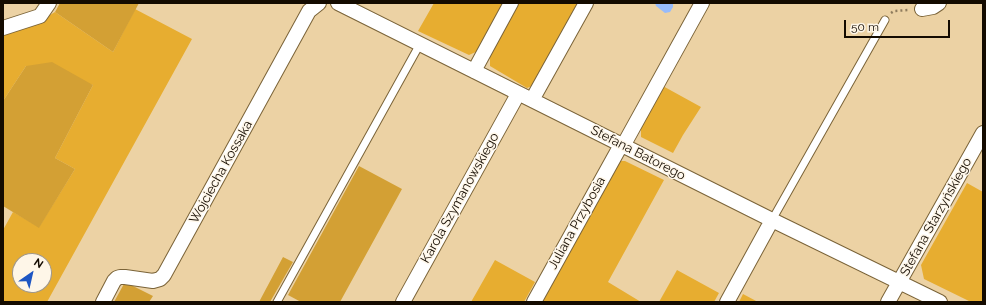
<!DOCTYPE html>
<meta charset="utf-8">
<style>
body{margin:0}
#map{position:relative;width:986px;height:305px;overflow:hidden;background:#ecd2a4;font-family:Raleway,sans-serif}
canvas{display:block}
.frame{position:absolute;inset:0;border:4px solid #140b00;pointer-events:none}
.north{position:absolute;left:12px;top:253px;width:40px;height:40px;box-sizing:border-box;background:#fef6e8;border:1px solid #a0988b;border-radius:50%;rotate:34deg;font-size:11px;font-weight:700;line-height:16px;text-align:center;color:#140b00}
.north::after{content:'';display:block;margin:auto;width:14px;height:18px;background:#1e56c3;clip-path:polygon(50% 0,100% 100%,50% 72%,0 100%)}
.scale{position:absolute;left:844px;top:20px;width:106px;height:18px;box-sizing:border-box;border:2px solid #140b00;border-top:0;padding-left:5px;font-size:12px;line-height:14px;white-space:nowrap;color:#140b00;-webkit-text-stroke:3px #fef6e8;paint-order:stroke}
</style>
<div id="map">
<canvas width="986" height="305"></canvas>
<div class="frame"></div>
<div class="north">N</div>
<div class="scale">50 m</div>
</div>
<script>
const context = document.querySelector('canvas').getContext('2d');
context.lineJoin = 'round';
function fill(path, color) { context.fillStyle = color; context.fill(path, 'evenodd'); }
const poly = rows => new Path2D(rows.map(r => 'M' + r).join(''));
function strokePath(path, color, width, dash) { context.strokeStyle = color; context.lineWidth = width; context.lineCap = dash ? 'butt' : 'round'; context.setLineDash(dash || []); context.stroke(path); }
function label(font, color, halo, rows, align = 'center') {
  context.font = font + ' Raleway,sans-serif'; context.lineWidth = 3; context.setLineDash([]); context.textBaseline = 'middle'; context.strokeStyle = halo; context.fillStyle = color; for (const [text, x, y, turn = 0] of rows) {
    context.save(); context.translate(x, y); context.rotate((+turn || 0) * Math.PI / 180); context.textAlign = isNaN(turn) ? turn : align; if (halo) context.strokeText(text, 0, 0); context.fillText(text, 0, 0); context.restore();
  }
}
const green = poly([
 [434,3,504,3,478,51,469,55,418,31],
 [519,3,581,3,532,86,527,88,490,66,490,55],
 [135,9,192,39,47,302,3,302,3,230,13,212,39,227,75,169,55,158,93,85,26,66,3,101,3,36,45,18,55,12,113,52],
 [20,261,44,261,44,285,20,285],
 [661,85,701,107,683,135,673,153,641,137,641,127],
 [621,161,625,161,664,180,608,282,641,302,540,302,615,166],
 [967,183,983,192,983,302,971,302,924,279,921,265],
 [495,260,535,282,524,302,471,302],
 [677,270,719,293,714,302,659,302],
 [743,294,758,302,739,302]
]);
const forest = poly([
 [60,3,139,3,113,52,55,12],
 [52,62,93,85,55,158,75,169,39,228,3,206,3,101,26,66],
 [359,166,402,189,340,302,301,302,288,295],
 [283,257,293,262,270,302,259,302],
 [125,282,153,296,149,302,114,302]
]);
const water = poly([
 [655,3,673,3,673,7,670,12,665,13,656,6]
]);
const path = poly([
 [891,13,894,11,909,10]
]);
const lane = poly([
 [772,220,885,20],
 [277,302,420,44]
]);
const street = poly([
 [338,3,772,220,940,302],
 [922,9,933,7,939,3],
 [3,28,40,16,49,3],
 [474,71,511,3],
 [532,100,586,3],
 [623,146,702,3],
 [103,302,114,281,117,278,120,277,125,277,153,281,160,279,164,275,309,11,319,3],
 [403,302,518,94],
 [534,302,621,145],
 [727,302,772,220],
 [888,302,983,133]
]);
const streetNames = [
 ["Stefana Batorego",638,153,27],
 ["Wojciecha Kossaka",221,172,-61],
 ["Karola Szymanowskiego",460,198,-61],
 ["Stefana Starzyńskiego",936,217,-61],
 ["Juliana Przybosia",577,223,-61]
];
fill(green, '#e7ad30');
fill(forest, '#d3a034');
fill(water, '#97bbfb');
strokePath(lane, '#7a6338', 9);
strokePath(street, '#7a6338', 16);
strokePath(path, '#8f7c5d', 2.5, [2, 3]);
strokePath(lane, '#fff', 7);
strokePath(street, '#fff', 14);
label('13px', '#140b00', '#fef6e8', streetNames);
</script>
